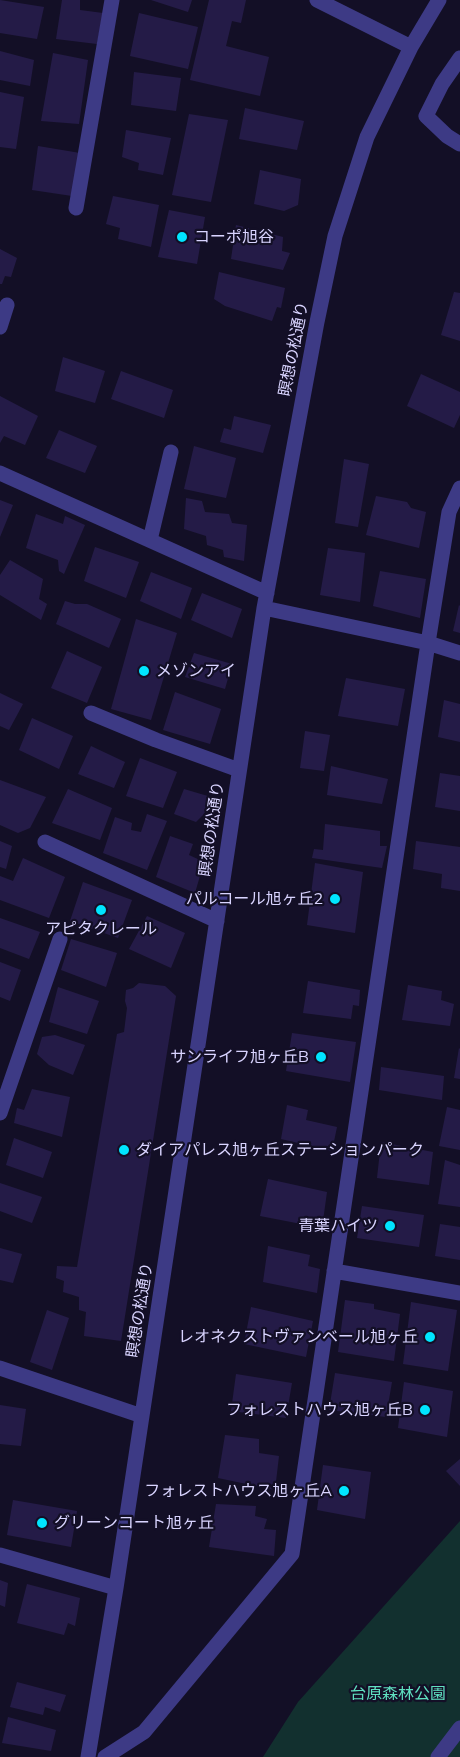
<!DOCTYPE html>
<meta charset="utf-8">
<style>
body{margin:0}
canvas{display:block;background:#130f26}
</style>
<canvas width="460" height="1757"></canvas>
<script>
const ctx = document.querySelector('canvas').getContext('2d');
ctx.lineJoin = 'round';
function paint(path, color) {
  ctx.fillStyle = color;
  ctx.fill(path, 'evenodd');
}
function shape(rows) {
  const path = new Path2D();
  for (const r of rows) {
    path.moveTo(r[0], r[1]);
    for (let i = 2; i < r.length; i += 2) path.lineTo(r[i], r[i + 1]);
  }
  return path;
}
function strokePath(path, color, width, dash) {
  ctx.strokeStyle = color;
  ctx.lineWidth = width;
  ctx.lineCap = dash ? 'butt' : 'round';
  ctx.setLineDash(dash || []);
  ctx.stroke(path);
}
function write(font, color, halo, rows, align = 'center') {
  ctx.font = font + ' Mulish,"Noto Sans JP",sans-serif';
  ctx.lineWidth = 4.5;
  ctx.setLineDash([]);
  ctx.textBaseline = 'middle';
  ctx.strokeStyle = halo;
  ctx.fillStyle = color;
  for (const [text, x, y, turn = 0] of rows) {
    ctx.save();
    ctx.translate(x, y);
    ctx.rotate((+turn || 0) * Math.PI / 180);
    ctx.textAlign = isNaN(turn) ? turn : align;
    if (halo) ctx.strokeText(text, 0, 0);
    ctx.fillText(text, 0, 0);
    ctx.restore();
  }
}
const green = shape([
 [460,1521,460,1757,263,1757,298,1702]
]);
const building = shape([
 [0,0,44,7,37,39,0,33],
 [62,0,80,0,80,10,103,13,97,44,56,39],
 [151,0,192,0,188,12],
 [209,0,246,0,241,23,232,21,226,46,269,57,260,96,190,80],
 [139,13,198,27,188,69,130,56],
 [0,51,34,60,30,86,0,80],
 [53,53,88,60,79,124,41,121],
 [134,72,181,78,176,111,131,105],
 [0,92,24,97,16,149,0,147],
 [245,108,304,121,297,150,239,139],
 [189,114,228,120,211,202,172,195],
 [126,130,171,138,163,175,138,170,139,163,122,157],
 [38,146,80,153,72,196,32,190],
 [260,170,301,179,298,205,284,211,254,204],
 [113,196,159,205,151,247,118,239,120,228,106,224],
 [169,210,205,217,197,264,158,257],
 [236,225,283,237,282,251,290,253,283,270,231,259],
 [0,249,17,258,11,277,5,276,2,284,0,284],
 [219,272,285,288,281,308,277,307,272,321,225,306,214,299],
 [454,292,460,293,460,341,441,335],
 [63,357,105,371,95,403,55,391],
 [121,371,173,390,164,418,111,399],
 [421,374,460,392,460,415,454,428,407,406],
 [0,396,38,416,25,445,4,436,0,443],
 [234,416,271,425,263,453,220,442,224,428,231,430],
 [59,430,97,446,85,473,46,458],
 [194,446,236,458,226,498,184,489],
 [344,459,369,464,358,527,335,523],
 [376,496,407,502,411,508,426,512,419,548,366,535],
 [186,498,202,501,205,512,229,514,232,523,247,525,244,561,224,557,223,550,207,545,206,536,184,529],
 [0,500,13,505,0,537],
 [36,514,63,524,65,516,85,525,64,574,59,571,58,560,26,548],
 [95,547,139,562,126,598,84,581],
 [328,548,365,553,360,602,320,595],
 [10,560,43,579,39,599,47,604,41,620,0,595,0,575],
 [380,571,426,579,420,618,373,606],
 [151,572,192,588,181,619,140,601],
 [202,593,242,609,232,638,191,620],
 [65,601,75,604,87,604,121,619,109,648,56,624],
 [459,605,460,606,460,633,453,631],
 [136,619,177,633,151,720,111,709],
 [67,651,102,667,87,703,51,688],
 [194,653,232,664,225,689,185,677],
 [346,678,405,689,398,726,338,716],
 [175,692,221,709,210,744,163,730],
 [0,693,23,704,9,730,0,726],
 [444,700,460,704,460,742,438,737],
 [32,718,73,736,59,769,19,750],
 [305,731,330,735,324,771,300,768],
 [91,746,125,762,114,788,78,774],
 [140,758,177,772,163,808,126,796],
 [331,766,388,779,382,804,327,795],
 [440,773,460,776,460,811,435,807],
 [0,780,46,797,30,828,18,833,0,825],
 [68,789,112,808,100,840,52,823],
 [184,789,211,797,204,814,196,822,174,814],
 [147,814,167,821,147,870,103,853,115,817,132,823,131,830,141,832],
 [325,824,380,831,380,846,387,846,382,868,312,858,314,849,323,850],
 [170,836,193,844,189,855,204,862,195,893,156,877],
 [0,841,12,846,6,869,0,867],
 [416,841,460,847,460,891,441,888,442,874,413,869],
 [23,858,65,877,49,918,0,900,0,876,13,881],
 [315,863,363,872,355,933,307,925],
 [83,882,132,900,118,938,70,921],
 [147,916,185,933,171,968,129,949],
 [0,918,40,932,29,959,0,948],
 [71,939,117,953,106,987,61,970],
 [0,962,21,970,10,1001,0,997],
 [308,981,360,990,359,1006,353,1005,351,1019,303,1013],
 [139,983,165,986,176,996,121,1341,84,1336,86,1312,79,1310,79,1297,63,1292,64,1281,56,1278,57,1266,77,1267,117,1034,124,1032,127,1008,125,1001,126,990,133,988],
 [408,985,442,991,441,1000,454,1004,450,1026,402,1020],
 [58,987,99,1001,87,1034,49,1022],
 [292,1033,356,1042,350,1082,286,1071],
 [55,1035,85,1045,73,1075,49,1065,37,1054,42,1037],
 [459,1048,460,1049,460,1079,454,1078],
 [381,1067,444,1076,442,1100,379,1090],
 [32,1089,70,1097,62,1137,14,1123,17,1108,24,1110],
 [287,1105,308,1110,306,1120,337,1127,332,1151,281,1139],
 [447,1107,460,1110,460,1150,439,1146],
 [14,1138,52,1152,43,1178,6,1165],
 [381,1142,433,1152,429,1185,377,1178],
 [445,1160,460,1165,460,1207,438,1204],
 [268,1179,327,1192,322,1228,260,1216],
 [0,1183,42,1197,32,1223,0,1211],
 [362,1206,424,1215,419,1247,357,1238],
 [440,1224,460,1227,460,1260,435,1256],
 [268,1246,310,1255,308,1266,320,1269,317,1293,263,1282],
 [0,1248,22,1254,13,1283,0,1280],
 [345,1300,374,1304,374,1309,400,1314,394,1361,338,1352],
 [411,1302,457,1310,448,1371,403,1364],
 [251,1307,313,1321,306,1357,244,1344],
 [47,1310,69,1318,52,1370,30,1362],
 [335,1373,392,1382,386,1417,329,1410],
 [236,1374,292,1383,286,1418,231,1411],
 [404,1382,453,1391,447,1437,398,1428],
 [0,1405,26,1409,21,1446,0,1444],
 [225,1435,259,1439,259,1453,279,1456,275,1490,218,1478],
 [460,1459,460,1486,446,1471],
 [323,1465,371,1472,365,1519,317,1510],
 [13,1500,77,1511,71,1547,7,1535],
 [216,1504,256,1506,255,1516,267,1519,264,1529,276,1530,274,1556,209,1547],
 [0,1580,8,1583,5,1607,0,1605],
 [27,1584,80,1598,75,1626,68,1623,64,1635,17,1623],
 [17,1682,66,1695,60,1712,45,1707,43,1715,10,1707],
 [8,1717,56,1730,51,1751,2,1743]
]);
const minor = shape([
 [317,0,411,47],
 [460,58,442,84,426,116,447,136,460,144],
 [76,208,112,0],
 [0,327,7,305],
 [0,473,267,593],
 [150,540,171,452],
 [264,608,428,643,460,653],
 [91,713,156,740,239,770],
 [45,842,217,921],
 [0,1113,60,939],
 [334,1271,460,1293],
 [0,1368,142,1416],
 [0,1555,116,1588],
 [88,1757,116,1588,264,608,317,322,335,236,367,137,411,47,439,0],
 [105,1757,144,1732,292,1554,428,643,449,512,460,488],
 [438,1757,460,1728]
]);
const markers = [
 [182,237,6,"#00e5ff"],
 [144,671,6,"#00e5ff"],
 [335,899,6,"#00e5ff"],
 [101,910,6,"#00e5ff"],
 [321,1057,6,"#00e5ff"],
 [124,1150,6,"#00e5ff"],
 [390,1226,6,"#00e5ff"],
 [430,1337,6,"#00e5ff"],
 [425,1410,6,"#00e5ff"],
 [344,1491,6,"#00e5ff"],
 [42,1523,6,"#00e5ff"]
];
const poiNames = [
 ["コーポ旭谷",194,237,"left"],
 ["メゾンアイ",156,671,"left"],
 ["パルコール旭ヶ丘2",323,899],
 ["アピタクレール",101,929,"center"],
 ["サンライフ旭ヶ丘B",309,1057],
 ["ダイアパレス旭ヶ丘ステーションパーク",136,1150,"left"],
 ["青葉ハイツ",378,1226],
 ["レオネクストヴァンベール旭ヶ丘",418,1337],
 ["フォレストハウス旭ヶ丘B",413,1410],
 ["フォレストハウス旭ヶ丘A",332,1491],
 ["グリーンコート旭ヶ丘",54,1523,"left"]
];
const streetNames = [
 ["瞑想の松通り",294,349,-79],
 ["瞑想の松通り",212,829,-82],
 ["瞑想の松通り",140,1310,-81]
];
const parkNames = [
 ["台原森林公園",398,1694]
];
paint(green, '#12302f');
paint(building, '#241b47');
strokePath(minor, '#3d3a85', 15);
for (const [x, y, r, color] of markers) {
  const dot = new Path2D();
  dot.arc(x, y, r, 0, 2 * Math.PI);
  ctx.fillStyle = color;
  ctx.fill(dot);
  strokePath(dot, '#130f26', 2);
}
write('16px', '#d9d4ff', '#130f26', poiNames, 'right');
write('16px', '#d9d4ff', '#130f26', streetNames);
write('16px', '#5fe0c0', '#130f26', parkNames);
</script>
